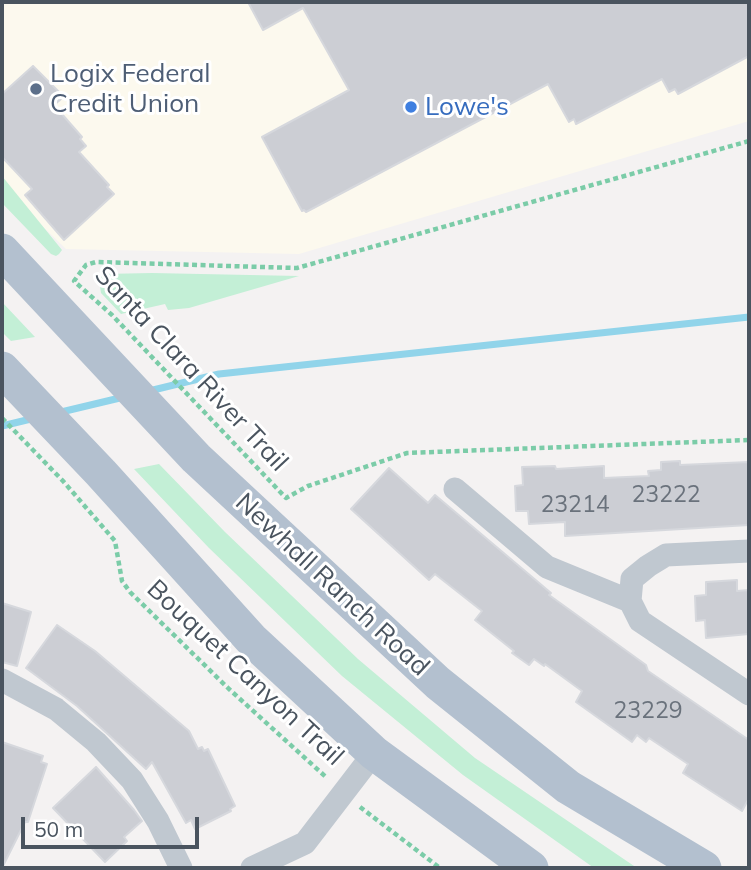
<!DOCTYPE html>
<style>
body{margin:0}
#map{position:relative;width:751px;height:870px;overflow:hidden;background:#f4f2f2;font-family:Mulish,sans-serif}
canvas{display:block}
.frame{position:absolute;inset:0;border:4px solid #4a545f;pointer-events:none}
.scale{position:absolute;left:21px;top:817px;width:178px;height:32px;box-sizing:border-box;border:4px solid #4a545f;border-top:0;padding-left:9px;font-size:21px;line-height:24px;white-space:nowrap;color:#4a545f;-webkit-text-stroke:5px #fff;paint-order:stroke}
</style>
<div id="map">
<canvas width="751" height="870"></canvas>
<div class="frame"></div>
<div class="scale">50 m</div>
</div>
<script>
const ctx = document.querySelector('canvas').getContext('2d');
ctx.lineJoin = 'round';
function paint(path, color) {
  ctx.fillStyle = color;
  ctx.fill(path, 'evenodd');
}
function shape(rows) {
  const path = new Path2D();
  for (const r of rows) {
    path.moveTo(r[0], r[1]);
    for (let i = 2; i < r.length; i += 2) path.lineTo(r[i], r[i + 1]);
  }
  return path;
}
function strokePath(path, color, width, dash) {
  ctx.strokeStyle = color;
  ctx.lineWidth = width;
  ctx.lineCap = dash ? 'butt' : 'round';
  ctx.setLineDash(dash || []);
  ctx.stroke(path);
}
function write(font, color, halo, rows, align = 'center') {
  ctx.font = font + ' Mulish,sans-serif';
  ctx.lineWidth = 6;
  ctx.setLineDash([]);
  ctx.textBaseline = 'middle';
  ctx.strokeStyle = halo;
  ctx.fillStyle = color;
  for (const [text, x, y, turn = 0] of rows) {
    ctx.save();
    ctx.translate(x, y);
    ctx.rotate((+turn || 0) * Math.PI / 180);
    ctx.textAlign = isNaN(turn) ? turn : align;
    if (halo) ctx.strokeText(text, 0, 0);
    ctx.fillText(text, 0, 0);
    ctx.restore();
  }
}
const commercial = shape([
 [2,2,749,2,749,121,299,254,66,249,2,187]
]);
const green = shape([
 [2,176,62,250,59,254,56,256,51,254,2,203],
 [103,274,152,273,299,276,189,308,168,310,165,304,121,314,101,293,99,280],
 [2,302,35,337,11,341,2,332],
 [159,464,225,532,358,659,475,758,637,868,594,868,463,775,342,676,209,548,134,469]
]);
const stream = shape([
 [149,391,219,374,749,317],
 [57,413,124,397],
 [2,426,35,418]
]);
const building = shape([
 [248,2,749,2,749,56,678,94,675,89,669,92,662,79,576,124,574,119,569,122,548,84,306,212,304,210,302,211,262,137,349,90,303,8,263,30,248,2],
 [33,66,61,94,58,96,61,99,54,105,82,137,80,139,86,146,79,152,109,185,107,187,114,194,64,240,25,195,32,189,2,157,2,94,33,66],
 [680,461,680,465,749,462,749,525,565,536,565,522,529,524,528,511,516,511,515,486,523,485,522,467,555,466,556,469,604,466,604,478,649,476,648,471,661,470,661,462,680,461],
 [389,468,428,503,435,495,551,593,549,595,646,665,648,671,749,740,749,798,742,811,683,773,688,764,649,738,646,742,637,735,632,742,576,702,582,691,545,664,544,666,534,659,529,665,512,653,514,651,475,620,482,611,435,574,429,580,351,509,389,468],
 [737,580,737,591,749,590,749,634,706,638,705,620,696,621,695,596,706,595,706,582,737,580],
 [2,603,31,612,17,666,2,662,2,603],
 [57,625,95,651,189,731,198,749,202,747,204,751,208,749,235,806,230,809,231,811,195,829,191,820,186,823,152,762,146,769,77,706,26,668,57,625],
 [2,742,43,756,41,762,47,764,28,822,25,822,2,868,2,742],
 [96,767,134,810,142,821,124,837,127,841,105,862,53,808,96,767]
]);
const path = shape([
 [749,141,297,268,96,262,86,265,74,281,112,315,286,498,308,486,407,453,749,440],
 [2,418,63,481,115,541,122,581,130,592,229,689,327,778],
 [360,807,440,868]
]);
const minor = shape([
 [455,489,547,567,630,601],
 [630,601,640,621,749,694],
 [630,601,632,579,648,566,666,555,749,551],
 [2,680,56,709,96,742,132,780,158,821,181,868],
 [252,868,305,843,374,753]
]);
const primary = shape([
 [2,251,196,458,438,683,568,787,704,868],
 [2,369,101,473,251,639,374,753,531,868]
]);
const markers = [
 [36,89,7,"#5c6f8a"],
 [411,107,7,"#3f7fe0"]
];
const numberNames = [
 ["23222",666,495],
 ["23214",575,505],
 ["23229",648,711]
];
const serviceNames = [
 ["Logix Federal",50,74],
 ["Credit Union",50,104]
];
const shopNames = [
 ["Lowe's",425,107]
];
const streetNames = [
 ["Santa Clara River Trail",191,369,47],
 ["Newhall Ranch Road",332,585,43],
 ["Bouquet Canyon Trail",245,673,43]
];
paint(commercial, '#fcf9ee');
paint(green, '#c3efd6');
strokePath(stream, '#91d4ea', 7);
paint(building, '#ccced4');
strokePath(building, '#d6d8dd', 2);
strokePath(path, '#7bcca8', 4.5, [5, 3.5]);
strokePath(minor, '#c0c8d0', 23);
strokePath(primary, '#b3c0cf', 35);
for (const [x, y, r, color] of markers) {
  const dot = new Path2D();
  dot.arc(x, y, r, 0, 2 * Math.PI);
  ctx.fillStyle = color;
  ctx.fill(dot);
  strokePath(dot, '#fff', 2.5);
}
write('23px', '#6a727c', null, numberNames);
write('26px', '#4e5e75', '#fff', serviceNames, 'left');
write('26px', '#366cbe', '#fff', shopNames, 'left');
write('26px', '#4a545f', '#fff', streetNames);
</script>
